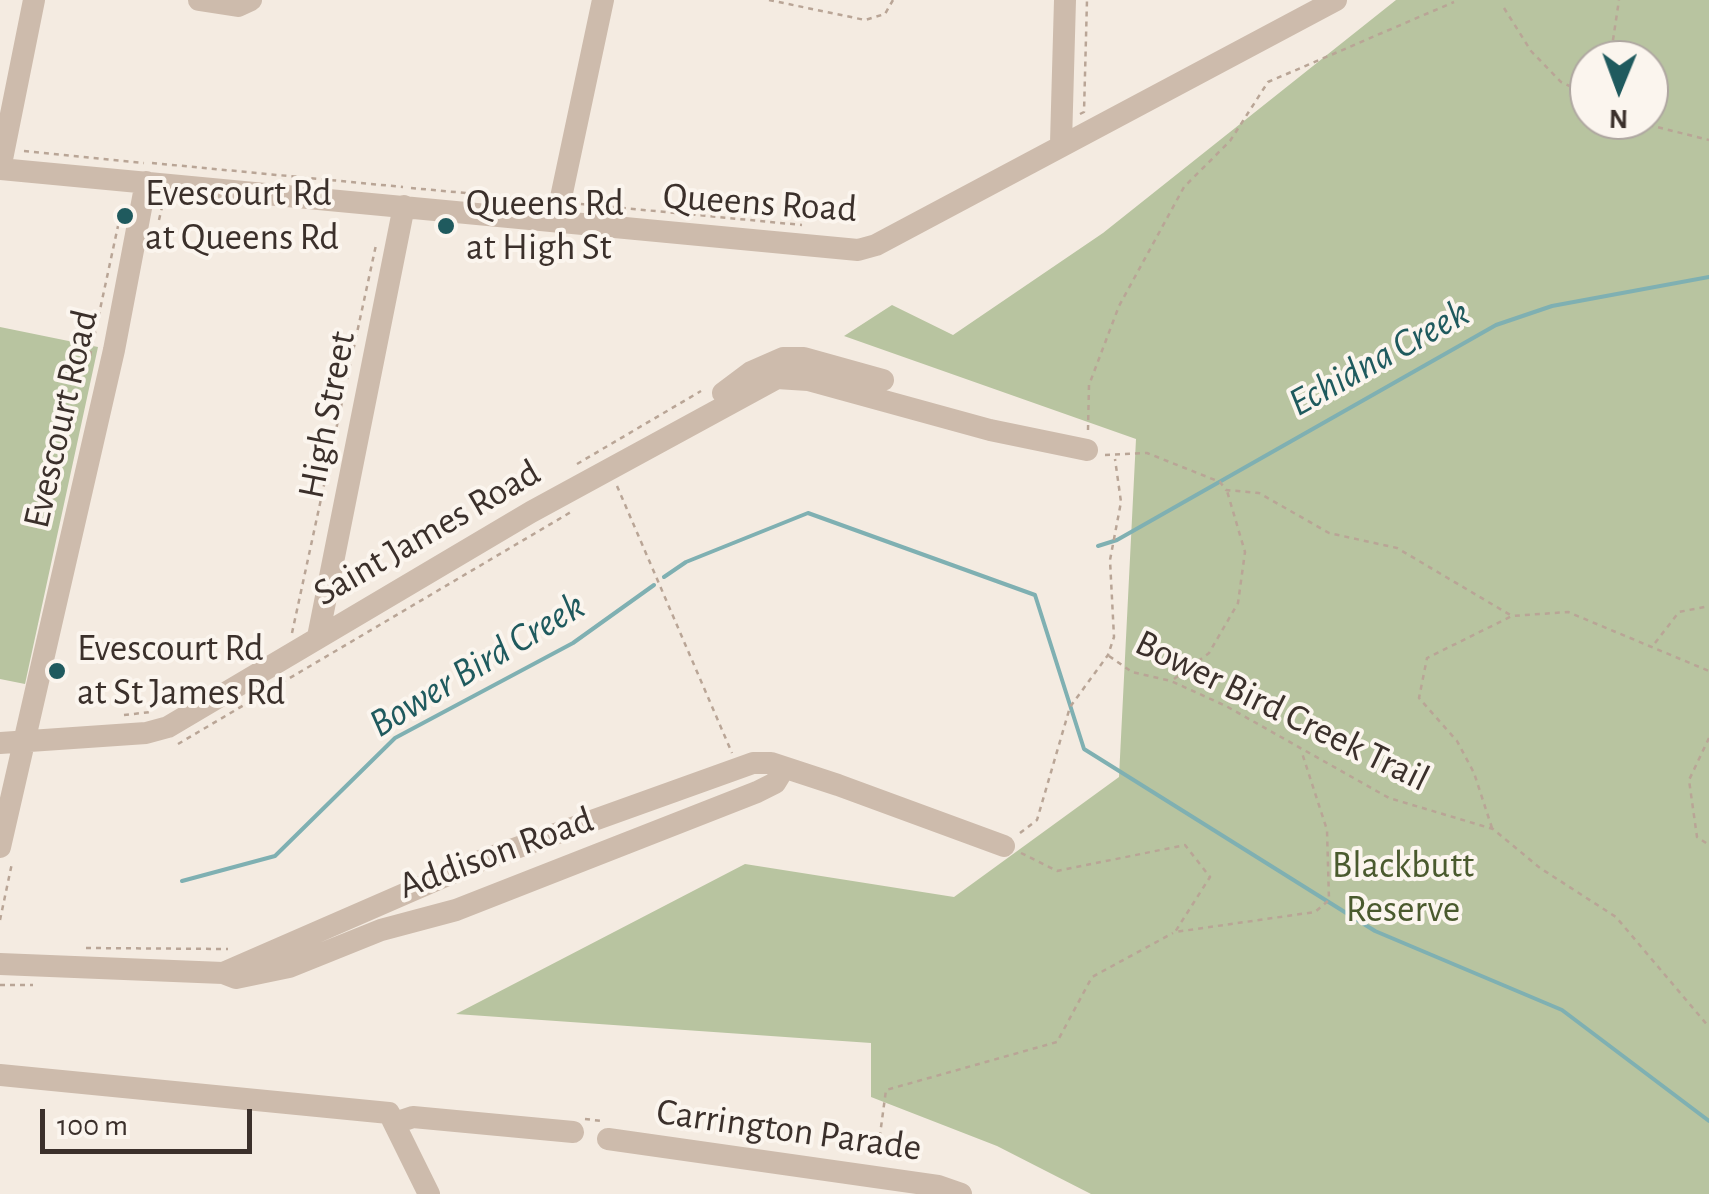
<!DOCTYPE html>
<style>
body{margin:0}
#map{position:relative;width:1709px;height:1194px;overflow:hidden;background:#f4ebe1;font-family:"Alegreya Sans",sans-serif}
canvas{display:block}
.north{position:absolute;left:1569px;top:40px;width:100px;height:100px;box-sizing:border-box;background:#fbf5ee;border:2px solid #aea6a0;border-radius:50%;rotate:181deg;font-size:28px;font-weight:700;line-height:40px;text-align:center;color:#3b302b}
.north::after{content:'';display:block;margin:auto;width:35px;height:45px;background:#1f5a5e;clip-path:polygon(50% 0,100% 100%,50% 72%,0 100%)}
.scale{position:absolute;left:40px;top:1109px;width:212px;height:45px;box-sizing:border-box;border:5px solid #3b302b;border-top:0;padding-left:12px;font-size:30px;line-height:35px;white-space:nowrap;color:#3b302b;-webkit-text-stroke:8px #fbf5ee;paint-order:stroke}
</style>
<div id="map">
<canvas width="1709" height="1194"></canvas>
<div class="north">N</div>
<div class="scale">100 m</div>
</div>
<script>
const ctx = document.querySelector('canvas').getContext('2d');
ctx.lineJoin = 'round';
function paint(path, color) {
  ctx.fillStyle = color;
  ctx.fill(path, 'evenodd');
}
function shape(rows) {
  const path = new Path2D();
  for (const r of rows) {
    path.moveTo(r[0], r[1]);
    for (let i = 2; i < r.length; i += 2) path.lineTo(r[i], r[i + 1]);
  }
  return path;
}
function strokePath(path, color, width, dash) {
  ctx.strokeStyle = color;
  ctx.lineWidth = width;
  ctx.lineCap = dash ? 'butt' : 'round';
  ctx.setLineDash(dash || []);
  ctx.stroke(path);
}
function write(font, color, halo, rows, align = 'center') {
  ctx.font = font + ' "Alegreya Sans",sans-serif';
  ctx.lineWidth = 8;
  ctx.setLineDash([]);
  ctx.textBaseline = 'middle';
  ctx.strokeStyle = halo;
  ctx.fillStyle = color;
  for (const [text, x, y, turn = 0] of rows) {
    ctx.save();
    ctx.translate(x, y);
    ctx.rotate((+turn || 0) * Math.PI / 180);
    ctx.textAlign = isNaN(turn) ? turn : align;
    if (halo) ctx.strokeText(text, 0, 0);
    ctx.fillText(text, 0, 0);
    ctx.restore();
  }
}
const green = shape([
 [1396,0,1709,0,1709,1194,1091,1194,997,1146,871,1097,871,1043,456,1014,745,864,954,897,1119,777,1136,439,844,336,892,305,953,335,1103,233],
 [1589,60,1649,60,1649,120,1589,120],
 [0,327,98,347,25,684,0,679]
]);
const stream = shape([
 [1098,546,1117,540,1496,325,1552,306,1709,277],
 [664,577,686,562,808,513,1035,595,1084,749,1375,931,1562,1010,1709,1121],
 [182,881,275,856,395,738,573,643,654,585]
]);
const path = shape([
 [769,0,865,20,885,14,893,0],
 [1504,8,1531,51,1561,82,1589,95],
 [1610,60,1619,0],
 [1080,114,1084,112,1087,0],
 [1629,120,1709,140],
 [24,151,144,163],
 [152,163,403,187],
 [411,188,542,200],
 [581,204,802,225],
 [159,220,163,203],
 [90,356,118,226],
 [1088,430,1089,385,1119,306,1184,187,1230,141,1268,82,1454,2],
 [1105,455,1147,453,1220,482,1226,490,1259,493,1329,533,1397,548,1512,616],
 [577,464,701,391],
 [617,486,732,753],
 [292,633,376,245],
 [1655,643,1679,612,1709,606],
 [1109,656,1132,672,1171,681,1226,706,1389,798,1493,829,1540,868,1616,917,1709,1027],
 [1174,679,1209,653,1238,603,1245,552,1227,491],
 [124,715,151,712],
 [1709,738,1689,780,1697,837,1709,845],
 [178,744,571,512],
 [1492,828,1474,773,1457,741,1419,698,1427,658,1512,616,1568,612,1709,671],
 [1020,833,1037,820,1070,707,1108,655,1114,637,1110,560,1121,502,1115,459],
 [1021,853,1057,871,1185,845,1210,877,1175,932,1315,912,1329,900,1327,830,1302,753],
 [0,920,12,863],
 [86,948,228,949],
 [0,985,33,985],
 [585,1119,602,1121],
 [877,1157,886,1090,1057,1042,1092,977,1173,933]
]);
const minor = shape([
 [199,0,238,6,251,0],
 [1061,143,1065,0],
 [0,169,858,250,876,245,1336,0],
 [0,169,34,0],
 [556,221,603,0],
 [723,393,751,372,783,358,804,358,883,380],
 [318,637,404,206],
 [0,743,146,733,168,727,531,512,777,378,808,380,990,430,1087,450],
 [0,847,114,350,146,182],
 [0,964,223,973,236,978,289,967,381,930,456,910,757,792,775,783,783,770],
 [223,973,480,861,753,763,771,763,838,785,1004,846],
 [0,1075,389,1113,429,1194],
 [395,1123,413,1117,573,1132],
 [608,1139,938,1186,961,1194]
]);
const markers = [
 [125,216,10,"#1f5a5e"],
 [446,226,10,"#1f5a5e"],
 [57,671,10,"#1f5a5e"]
];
const poiNames = [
 ["Evescourt Rd",145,194],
 ["at Queens Rd",145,238],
 ["Queens Rd",466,204],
 ["at High St",466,248],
 ["Evescourt Rd",77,649],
 ["at St James Rd",77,693]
];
const streetNames = [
 ["Queens Road",760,203,4],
 ["High Street",327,415,-79],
 ["Evescourt Road",61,419,-77],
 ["Saint James Road",427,533,-30],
 ["Bower Bird Creek Trail",1282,711,26],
 ["Addison Road",496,853,-20],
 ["Carrington Parade",789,1130,8]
];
const parkNames = [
 ["Blackbutt",1403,866],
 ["Reserve",1403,910]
];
const waterNames = [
 ["Echidna Creek",1379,358,-29],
 ["Bower Bird Creek",477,665,-31]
];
paint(green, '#b8c4a0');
strokePath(stream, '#7fb0b2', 4);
strokePath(path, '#b9a596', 2.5, [5, 5]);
strokePath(minor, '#cdbbac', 22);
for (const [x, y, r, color] of markers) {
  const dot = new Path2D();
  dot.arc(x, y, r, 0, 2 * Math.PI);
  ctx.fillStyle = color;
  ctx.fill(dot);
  strokePath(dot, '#fbf5ee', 4);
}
write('38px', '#3b302b', '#fbf5ee', poiNames, 'left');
write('38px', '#3b302b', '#fbf5ee', streetNames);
write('38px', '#4a5a2e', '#fbf5ee', parkNames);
write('italic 40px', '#1f5a5e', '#fbf5ee', waterNames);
</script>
